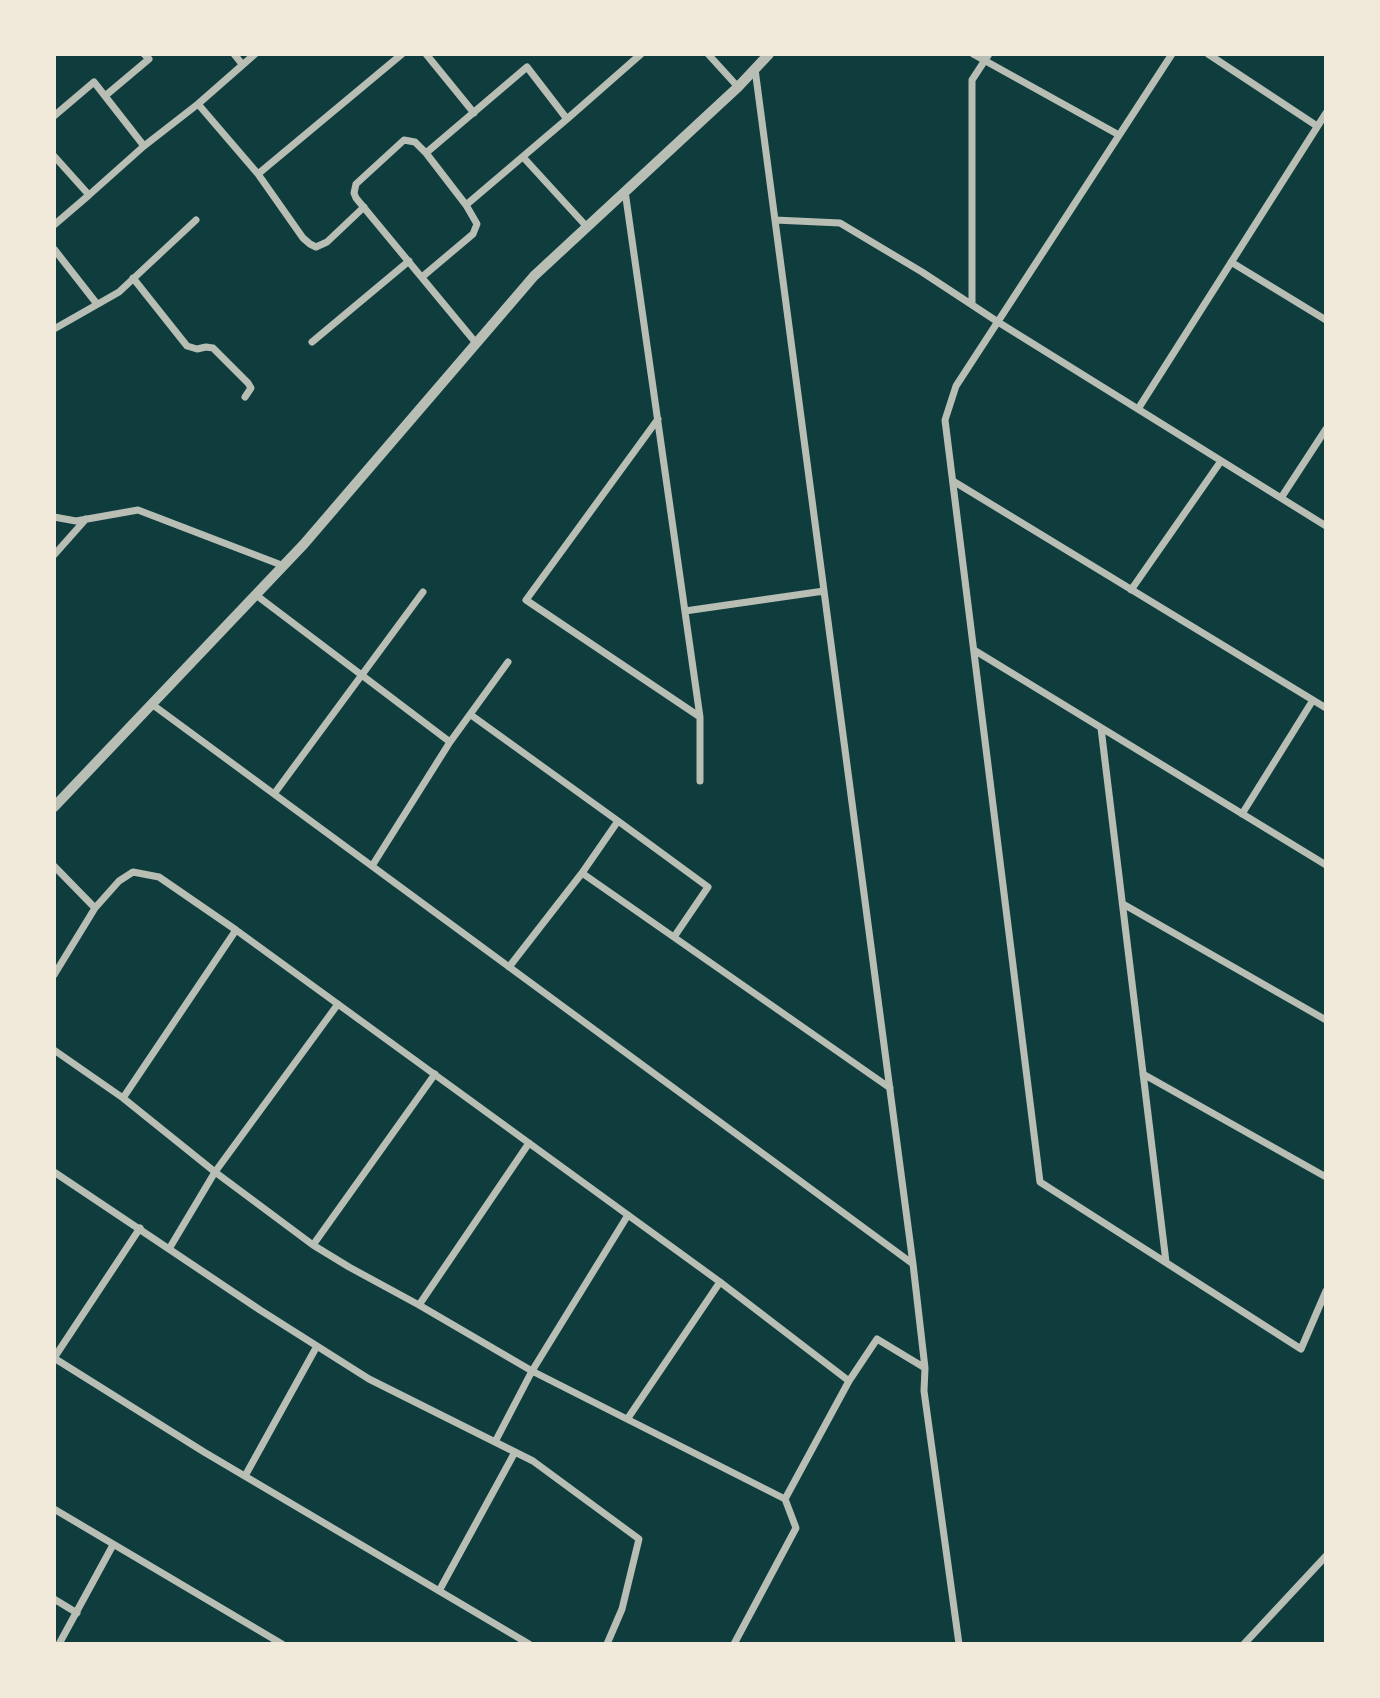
<!DOCTYPE html>
<style>
body{margin:0}
#map{position:relative;width:1380px;height:1698px;overflow:hidden;background:#0f3d3e;font-family:"Fira Sans Condensed",sans-serif}
canvas{display:block}
.frame{position:absolute;inset:0;border:56px solid #f1e9da;pointer-events:none}
</style>
<div id="map">
<canvas width="1380" height="1698"></canvas>
<div class="frame"></div>
</div>
<script>
const ctx = document.querySelector('canvas').getContext('2d');
ctx.lineJoin = 'round';
function shape(rows) {
  const path = new Path2D();
  for (const r of rows) {
    path.moveTo(r[0], r[1]);
    for (let i = 2; i < r.length; i += 2) path.lineTo(r[i], r[i + 1]);
  }
  return path;
}
function strokePath(path, color, width, dash) {
  ctx.strokeStyle = color;
  ctx.lineWidth = width;
  ctx.lineCap = dash ? 'butt' : 'round';
  ctx.setLineDash(dash || []);
  ctx.stroke(path);
}
const minor = shape([
 [234,54,242,64],
 [426,54,474,113],
 [708,54,738,87],
 [973,54,1119,135],
 [1172,54,956,386,945,420,1040,1182,1301,1349,1326,1291],
 [1208,54,1317,126],
 [755,69,913,1264],
 [105,96,149,59,144,54],
 [198,104,255,54],
 [54,116,94,82,144,146,89,195,54,156],
 [144,146,198,104,258,174,303,238,310,244,316,247,327,242,364,207],
 [426,153,527,67,567,119,641,54],
 [523,157,587,227],
 [258,174,402,54],
 [625,191,700,717,526,600,658,419],
 [466,205,567,119],
 [775,220,840,223,922,272,998,322,1326,526],
 [54,225,89,195],
 [54,249,97,304],
 [1231,262,1326,320],
 [422,277,473,234,477,224,466,205,426,153,415,142,404,140,356,184,354,193,356,198,476,343],
 [133,278,187,346,197,349,206,347,213,348,248,383,251,388,245,397],
 [972,304,972,80,989,54],
 [54,329,119,292,196,220],
 [312,342,409,261],
 [1138,409,1326,113],
 [953,481,1326,708],
 [1281,498,1326,429],
 [54,517,76,521,138,510,284,566],
 [54,555,86,519],
 [1131,590,1221,461],
 [256,595,450,742,508,662],
 [685,611,824,591],
 [974,650,1326,865],
 [471,715,618,821,582,873,509,967],
 [700,717,700,781],
 [1101,728,1166,1262],
 [274,794,423,592],
 [1242,814,1313,700],
 [618,821,708,887,674,937],
 [54,866,95,908,119,881,133,872,159,877,236,930,720,1282,849,1381],
 [372,866,450,742],
 [582,873,890,1088],
 [1123,904,1326,1020],
 [54,975,95,908],
 [54,1050,123,1098,215,1172,313,1245,349,1267,419,1305,532,1371,785,1499,849,1381,877,1339,925,1368,913,1264,153,705],
 [1143,1074,1326,1177],
 [123,1098,236,930],
 [54,1172,260,1310,369,1379,533,1461,639,1539,622,1609,607,1644],
 [313,1245,435,1074],
 [169,1249,215,1172,338,1004],
 [419,1305,529,1143],
 [54,1358,204,1452,529,1644],
 [54,1358,140,1228],
 [925,1368,924,1391,959,1644],
 [628,1418,720,1282],
 [495,1442,532,1371,628,1215],
 [245,1476,317,1346],
 [54,1509,282,1644],
 [439,1591,515,1452],
 [54,1599,77,1613],
 [59,1644,113,1545],
 [734,1644,796,1528,785,1499],
 [1244,1644,1326,1556]
]);
const tertiary = shape([
 [54,807,304,544,534,276,738,87,769,54]
]);
strokePath(minor, '#b8beb3', 7);
strokePath(tertiary, '#b8beb3', 10);
</script>
